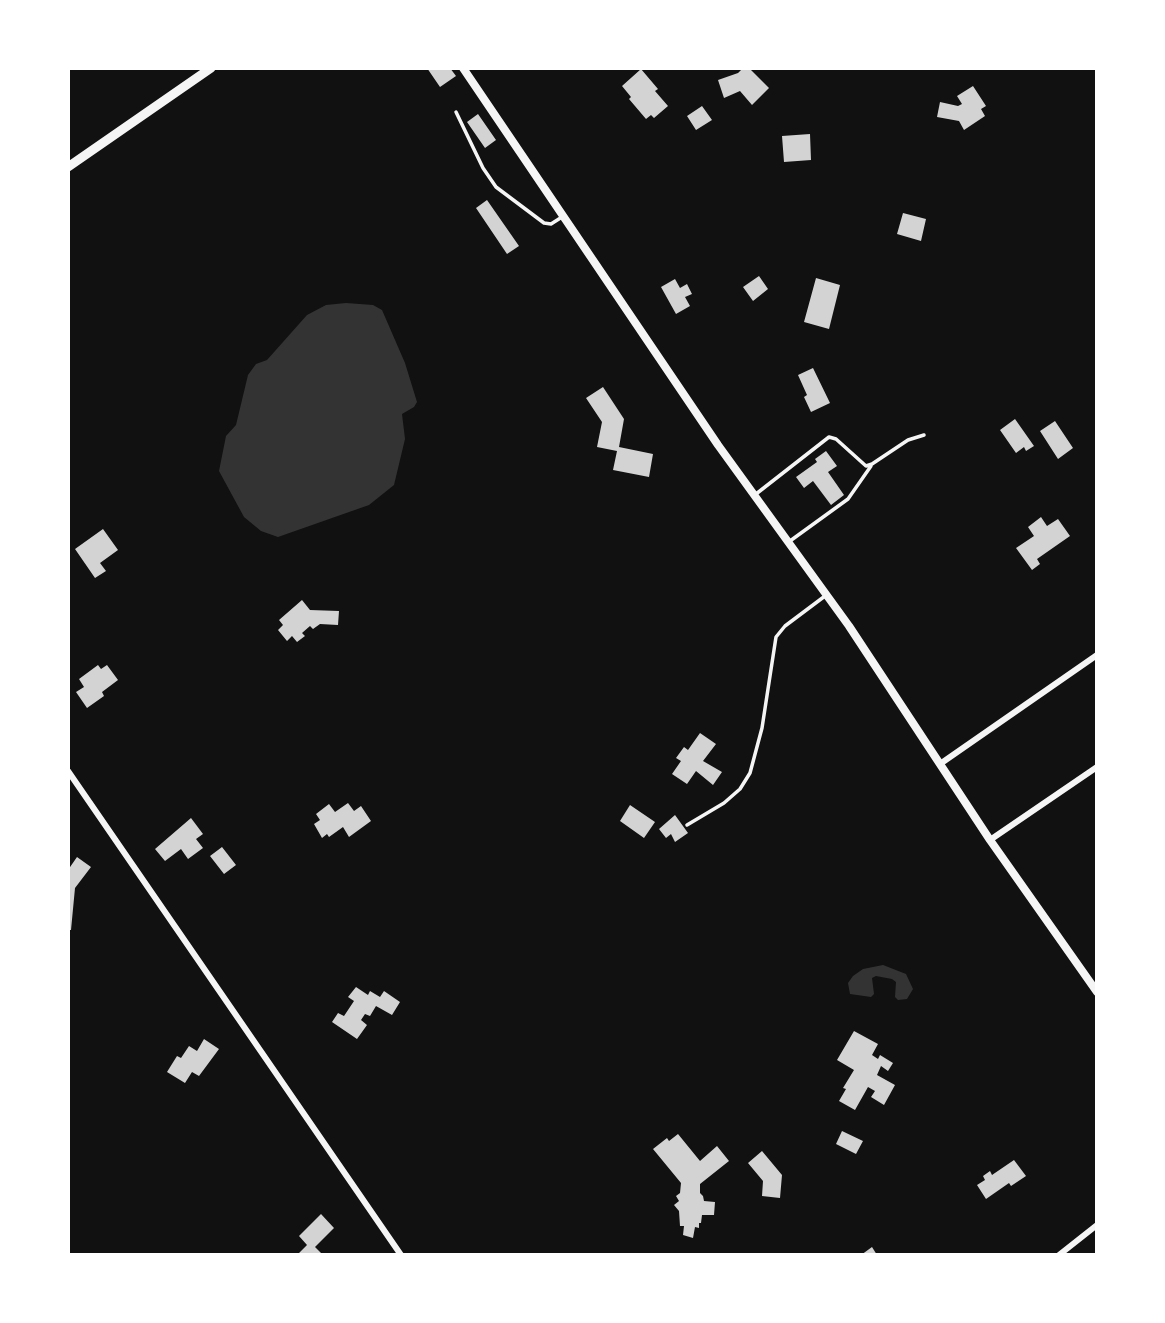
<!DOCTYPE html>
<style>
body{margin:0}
#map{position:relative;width:1165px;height:1323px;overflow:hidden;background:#111;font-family:Raleway,sans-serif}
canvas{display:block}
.frame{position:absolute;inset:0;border:70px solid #fff;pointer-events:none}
</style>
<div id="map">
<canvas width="1165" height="1323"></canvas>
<div class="frame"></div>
</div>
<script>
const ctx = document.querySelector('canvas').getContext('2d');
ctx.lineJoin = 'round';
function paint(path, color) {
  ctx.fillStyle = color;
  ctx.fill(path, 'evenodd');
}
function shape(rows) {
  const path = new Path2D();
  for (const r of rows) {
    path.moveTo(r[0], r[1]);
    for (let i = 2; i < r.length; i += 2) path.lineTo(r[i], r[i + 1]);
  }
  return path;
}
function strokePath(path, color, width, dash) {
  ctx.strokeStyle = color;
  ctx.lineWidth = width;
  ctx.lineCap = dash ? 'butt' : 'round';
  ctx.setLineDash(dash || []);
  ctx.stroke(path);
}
const water = shape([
 [346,303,373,305,382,310,405,363,417,402,414,407,402,414,405,439,394,485,369,505,278,537,261,531,244,517,219,471,226,436,236,425,248,375,256,364,267,360,307,315,326,305],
 [883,965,906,974,913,989,907,999,898,1000,895,997,896,982,892,979,876,976,872,978,874,994,871,997,850,994,848,983,853,976,863,969]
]);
const building = shape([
 [427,68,450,68,456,76,440,87],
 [743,68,749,68,769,88,752,105,740,91,724,98,718,80,738,73],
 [641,69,658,89,655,91,668,106,654,118,651,115,646,119,629,99,631,97,622,86],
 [973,86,986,106,981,109,985,116,964,130,959,121,937,117,940,102,958,106,962,104,957,96],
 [702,106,712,120,696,130,687,116],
 [478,114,496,140,485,148,467,122],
 [810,134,811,160,784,162,782,136],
 [487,200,519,246,507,254,476,208],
 [903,213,926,219,921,241,897,234],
 [759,276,768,289,753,301,743,287],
 [816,278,840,285,829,329,804,322],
 [675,279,680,288,687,284,692,294,685,297,690,306,676,314,661,287],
 [813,368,830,403,811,412,804,397,807,395,798,375],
 [603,387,624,419,619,447,653,454,649,477,613,470,617,451,597,447,602,422,586,398],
 [1015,419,1034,446,1026,451,1024,447,1016,453,1000,430],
 [1055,421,1073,448,1058,459,1040,431],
 [826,451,837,466,828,472,844,495,831,505,813,481,804,488,796,477,817,462,815,459],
 [1041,517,1047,526,1058,519,1070,536,1037,559,1040,564,1032,570,1016,548,1034,536,1028,527],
 [103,529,118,550,100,563,106,571,95,578,75,549],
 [302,600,310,610,339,611,338,625,320,624,313,629,310,626,302,633,305,636,297,642,292,636,287,641,278,630,283,625,279,620],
 [98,665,101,669,107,665,118,680,102,692,104,696,87,708,76,692,84,687,79,679],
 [700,733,716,744,703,761,722,772,713,785,696,771,687,784,672,774,681,761,676,758,684,747,688,750],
 [348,803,354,811,361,806,371,821,349,837,343,827,329,837,327,834,322,838,314,824,320,820,316,814,329,804,335,812],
 [630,805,655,822,644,838,620,821],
 [675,815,688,833,675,842,671,834,666,838,659,829],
 [191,818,203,834,196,839,203,848,188,859,181,849,165,861,155,849],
 [222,847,236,865,224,874,210,856],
 [77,857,91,867,75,888,71,930,68,930,68,870],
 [356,987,368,995,370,991,380,997,384,991,400,1002,392,1015,376,1006,370,1016,365,1014,361,1020,367,1025,357,1039,332,1022,338,1013,344,1016,354,1001,348,997],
 [854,1031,878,1044,872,1055,878,1059,880,1055,893,1063,888,1071,881,1066,877,1075,895,1085,884,1105,871,1097,875,1091,868,1087,855,1110,839,1101,846,1089,843,1088,854,1070,837,1060],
 [204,1039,219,1049,199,1076,192,1072,185,1083,167,1072,177,1056,181,1058,189,1046,197,1051],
 [842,1131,863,1141,856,1154,836,1144],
 [678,1134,700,1161,717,1146,729,1161,700,1184,700,1193,703,1196,704,1201,715,1202,714,1215,702,1215,701,1223,699,1223,699,1228,695,1227,693,1238,683,1235,684,1226,680,1226,679,1211,674,1205,679,1201,676,1196,680,1193,681,1183,653,1149,667,1138,669,1141],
 [762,1151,782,1175,780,1198,762,1196,763,1181,748,1163],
 [1014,1160,1026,1176,1011,1186,1009,1183,986,1199,977,1185,985,1180,983,1176,990,1171,992,1175],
 [321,1214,334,1228,315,1247,323,1255,297,1255,307,1245,299,1236],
 [872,1247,877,1255,861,1255]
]);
const service = shape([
 [456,112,483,168,496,187,544,223,551,224,562,217],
 [756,494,829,437,836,439,866,466,872,464,908,440,924,435],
 [790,541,848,499,871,466],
 [687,825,724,803,740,789,750,773,762,728,776,637,785,626,825,596]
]);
const minor = shape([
 [940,764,1097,655],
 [68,771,401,1255],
 [990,840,1097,767],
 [1059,1255,1097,1225]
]);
const tertiary = shape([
 [463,68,718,445,849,626,990,840,1097,992]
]);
const secondary = shape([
 [68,167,211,68]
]);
paint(water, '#333');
paint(building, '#d3d3d3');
strokePath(service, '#f5f5f5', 3.5);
strokePath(minor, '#f5f5f5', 6);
strokePath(tertiary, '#f5f5f5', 8);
strokePath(secondary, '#f5f5f5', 9);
</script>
